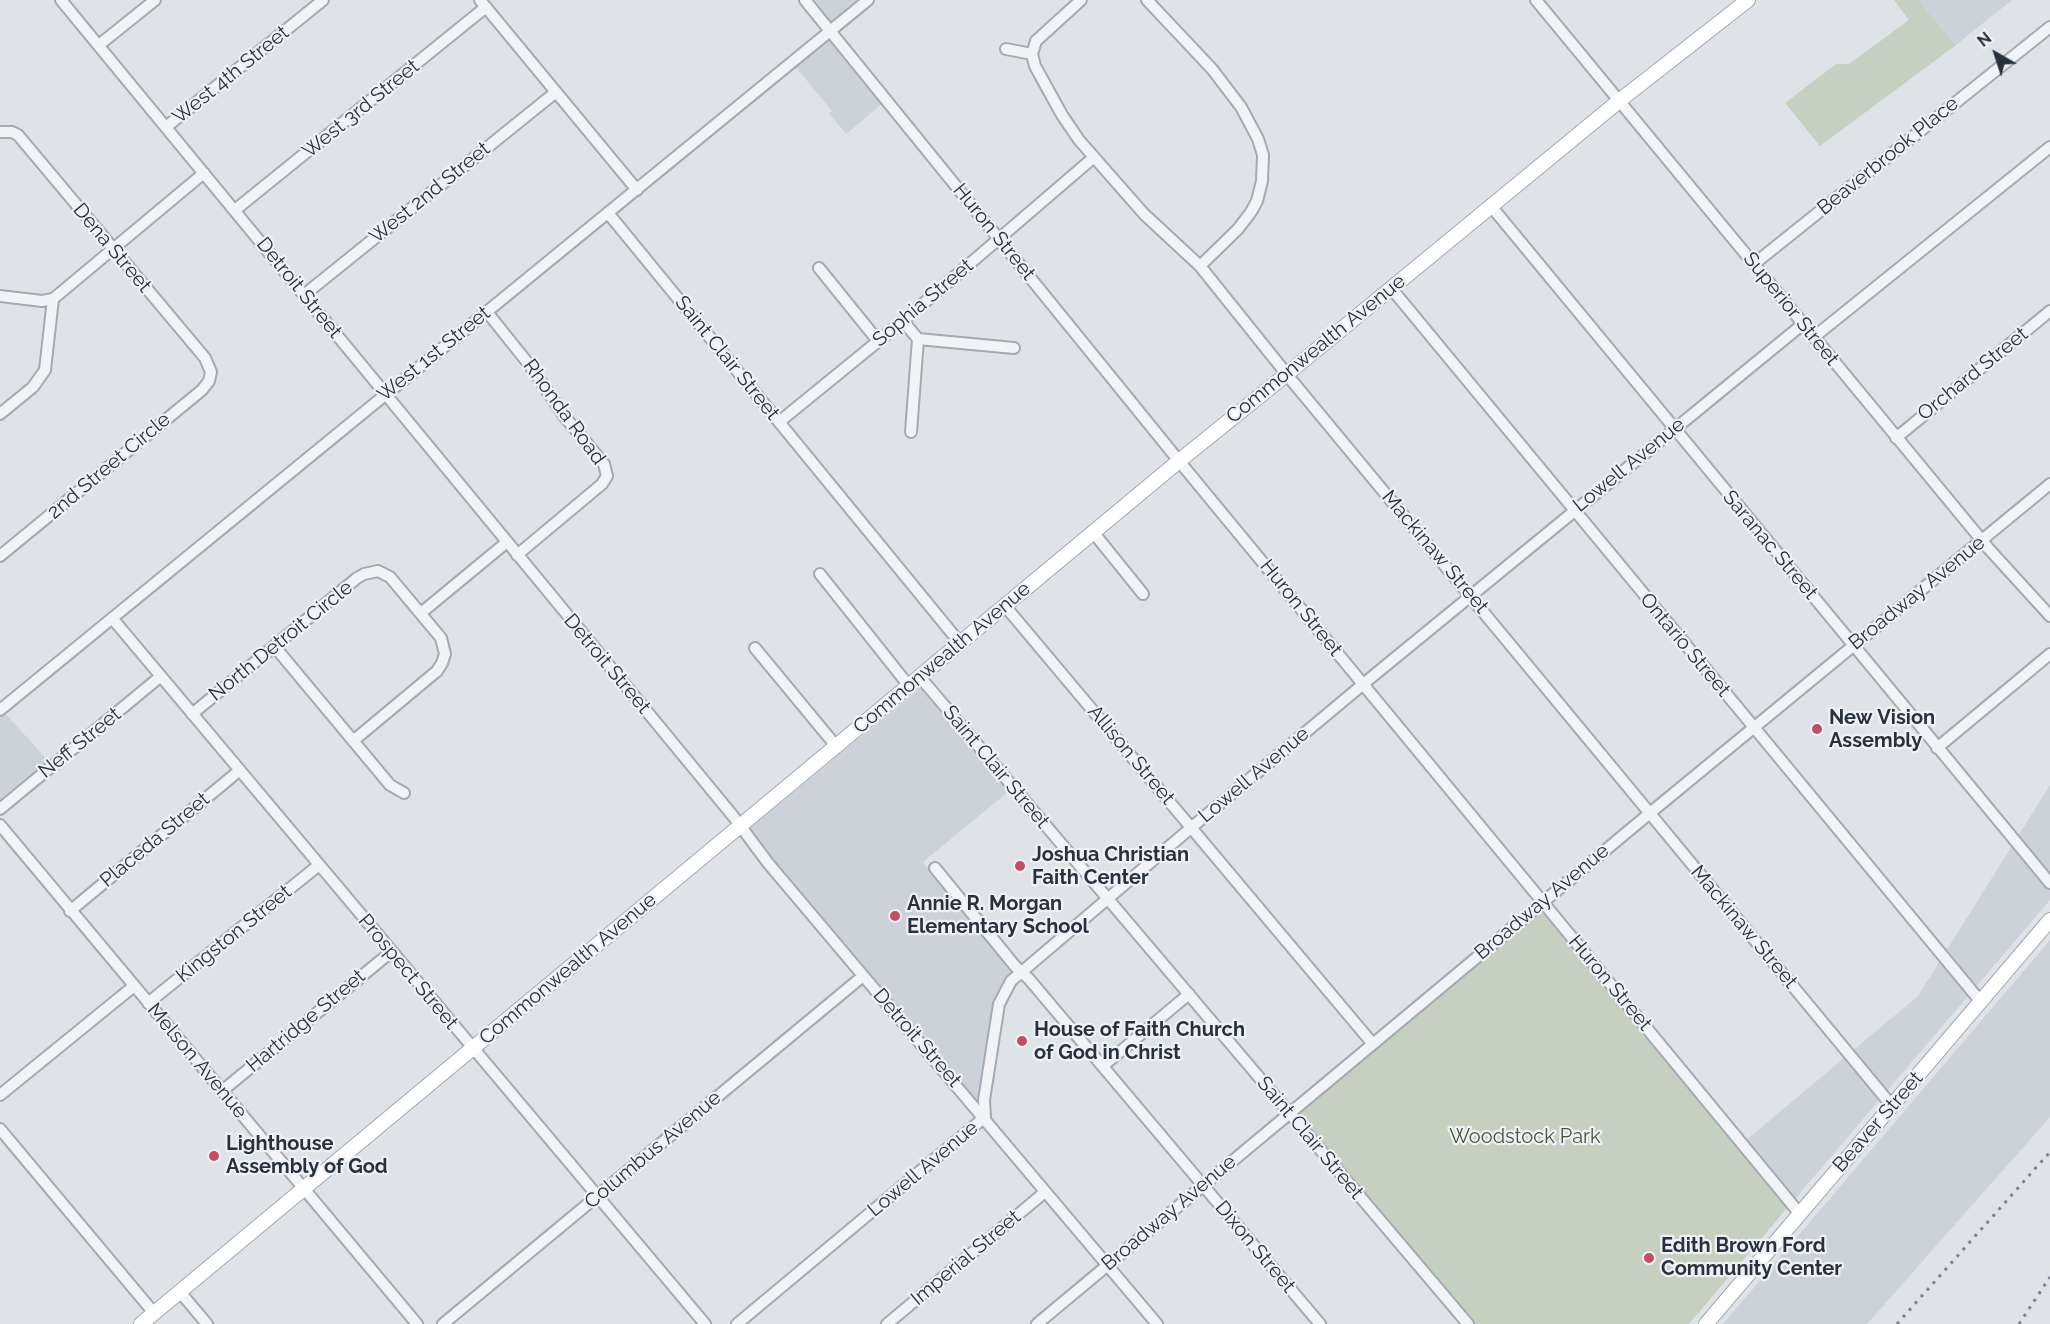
<!DOCTYPE html>
<style>
body{margin:0}
#map{position:relative;width:2050px;height:1324px;overflow:hidden;background:#dfe3e7;font-family:Raleway,sans-serif}
canvas{display:block}
.north{position:absolute;left:1966px;top:24px;width:60px;height:60px;-webkit-text-stroke:4px #eef1f5;paint-order:stroke;rotate:321deg;font-size:16px;font-weight:700;line-height:24px;text-align:center;color:#29313d}
.north::after{content:'';display:block;margin:auto;width:21px;height:27px;background:#29313d;clip-path:polygon(50% 0,100% 100%,50% 72%,0 100%)}
</style>
<div id="map">
<canvas width="2050" height="1324"></canvas>
<div class="north">N</div>
</div>
<script>
const ctx = document.querySelector('canvas').getContext('2d');
ctx.lineJoin = 'round';
function paint(path, color) {
  ctx.fillStyle = color;
  ctx.fill(path, 'evenodd');
}
function shape(rows) {
  const path = new Path2D();
  for (const r of rows) {
    path.moveTo(r[0], r[1]);
    for (let i = 2; i < r.length; i += 2) path.lineTo(r[i], r[i + 1]);
  }
  return path;
}
function strokePath(path, color, width, dash) {
  ctx.strokeStyle = color;
  ctx.lineWidth = width;
  ctx.lineCap = dash ? 'butt' : 'round';
  ctx.setLineDash(dash || []);
  ctx.stroke(path);
}
function write(font, color, halo, rows, align = 'center') {
  ctx.font = font + ' Raleway,sans-serif';
  ctx.lineWidth = 4.5;
  ctx.setLineDash([]);
  ctx.textBaseline = 'middle';
  ctx.strokeStyle = halo;
  ctx.fillStyle = color;
  for (const [text, x, y, turn = 0] of rows) {
    ctx.save();
    ctx.translate(x, y);
    ctx.rotate((+turn || 0) * Math.PI / 180);
    ctx.textAlign = isNaN(turn) ? turn : align;
    if (halo) ctx.strokeText(text, 0, 0);
    ctx.fillText(text, 0, 0);
    ctx.restore();
  }
}
const built = shape([
 [810,0,860,0,830,24],
 [1918,0,2012,0,1956,45],
 [829,39,883,103,846,134,829,113,832,111,795,66],
 [920,688,1008,792,923,862,1017,971,1002,984,997,996,980,1105,748,830],
 [4,712,50,763,0,803,0,715],
 [2050,785,2050,900,1788,1207,1739,1146,1918,996],
 [2050,940,2050,1117,1867,1324,1723,1324]
]);
const green = shape([
 [1894,0,1918,0,1956,45,1820,146,1785,103,1836,64,1849,64,1909,20],
 [1542,908,1788,1207,1689,1324,1474,1324,1297,1113]
]);
const minor = shape([
 [61,0,733,816,768,863,1157,1324],
 [480,0,637,190],
 [805,0,1179,461,1800,1214],
 [1081,0,1036,41,1032,54,1035,66,1062,115,1079,140,1144,214,1200,266,1293,382,1892,1106],
 [1147,0,1212,69,1241,107,1258,139,1263,155,1262,181,1257,201,1251,212,1238,229,1200,266],
 [1536,0,1989,549,2050,616],
 [99,45,155,0],
 [1006,49,1032,54],
 [166,127,323,0],
 [0,132,12,132,18,135,205,358,211,372,209,381,202,390,0,556],
 [1491,206,2050,883],
 [235,210,486,7],
 [608,213,960,643],
 [1754,264,2050,27],
 [819,268,878,341],
 [1391,288,1981,1002],
 [304,295,556,92],
 [0,296,42,301,53,299,204,173],
 [487,312,531,367,565,417,604,464,607,476,602,484,517,555],
 [903,321,918,339,911,432],
 [1814,337,2050,147],
 [918,339,1014,348],
 [0,414,33,387,45,370,53,299],
 [779,422,903,321,1093,158],
 [1896,438,2050,311],
 [1093,532,1143,594],
 [820,574,909,686],
 [1005,606,1372,1043],
 [421,613,507,542],
 [112,618,705,1324],
 [275,647,390,785,404,793],
 [755,648,836,746],
 [920,677,1468,1324],
 [0,710,868,0],
 [192,714,357,578,364,574,378,571,390,577,441,638,445,654,442,663,437,671,353,741],
 [1937,748,2050,654],
 [0,809,161,676],
 [0,825,417,1324],
 [935,868,1015,966,1029,979,1320,1324],
 [70,911,240,770],
 [148,1003,319,865],
 [1103,1066,1189,994],
 [222,1091,391,952],
 [0,1095,134,986],
 [0,1129,154,1313],
 [180,1292,207,1324],
 [443,1324,863,976],
 [737,1324,985,1117,984,1100,999,1004,1011,981,1192,827,1373,676,1803,324],
 [887,1324,1045,1192],
 [1037,1324,1650,813,2050,484]
]);
const major = shape([
 [141,1324,1179,461,1287,374,1619,101,1748,0],
 [1706,1324,2050,920]
]);
const rail = shape([
 [1897,1324,2050,1152],
 [2019,1324,2050,1277]
]);
const markers = [
 [1817,729,6,"#c34d65"],
 [1020,866,6,"#c34d65"],
 [895,916,6,"#c34d65"],
 [1022,1041,6,"#c34d65"],
 [214,1156,6,"#c34d65"],
 [1649,1258,6,"#c34d65"]
];
const streetNames = [
 ["West 4th Street",231,75,-39],
 ["West 3rd Street",361,109,-39],
 ["Beaverbrook Place",1888,156,-39],
 ["West 2nd Street",430,193,-39],
 ["Huron Street",994,232,51],
 ["Dena Street",112,248,50],
 ["Detroit Street",299,288,51],
 ["Sophia Street",923,303,-40],
 ["Superior Street",1791,309,51],
 ["Commonwealth Avenue",1316,349,-39],
 ["West 1st Street",434,354,-39],
 ["Saint Clair Street",727,358,51],
 ["Orchard Street",1973,374,-39],
 ["Rhonda Road",564,412,54],
 ["Lowell Avenue",1629,465,-39],
 ["2nd Street Circle",109,466,-40],
 ["Saranac Street",1770,545,50],
 ["Mackinaw Street",1435,552,50],
 ["Broadway Avenue",1917,593,-39],
 ["Huron Street",1301,608,51],
 ["North Detroit Circle",281,641,-39],
 ["Ontario Street",1685,645,50],
 ["Commonwealth Avenue",942,658,-40],
 ["Detroit Street",607,664,50],
 ["Neff Street",80,743,-39],
 ["Allison Street",1131,755,50],
 ["Saint Clair Street",996,767,50],
 ["Lowell Avenue",1254,775,-40],
 ["Placeda Street",155,840,-40],
 ["Broadway Avenue",1542,902,-40],
 ["Mackinaw Street",1744,927,50],
 ["Kingston Street",234,934,-39],
 ["Commonwealth Avenue",568,969,-40],
 ["Prospect Street",408,972,50],
 ["Huron Street",1610,983,50],
 ["Hartridge Street",306,1021,-40],
 ["Detroit Street",917,1038,49],
 ["Melson Avenue",197,1061,50],
 ["Beaver Street",1878,1122,-49],
 ["Saint Clair Street",1310,1138,50],
 ["Columbus Avenue",653,1150,-40],
 ["Lowell Avenue",923,1169,-40],
 ["Broadway Avenue",1169,1213,-40],
 ["Dixon Street",1255,1247,50],
 ["Imperial Street",966,1258,-40]
];
const poiNames = [
 ["New Vision",1829,718],
 ["Assembly",1829,741],
 ["Joshua Christian",1032,855],
 ["Faith Center",1032,878],
 ["Annie R. Morgan",907,904],
 ["Elementary School",907,927],
 ["House of Faith Church",1034,1030],
 ["of God in Christ",1034,1053],
 ["Lighthouse",226,1144],
 ["Assembly of God",226,1167],
 ["Edith Brown Ford",1661,1246],
 ["Community Center",1661,1269]
];
const parkNames = [
 ["Woodstock Park",1525,1137]
];
paint(built, '#cdd2d9');
paint(green, '#c6d0c1');
strokePath(minor, '#a5aab1', 14);
strokePath(major, '#9fa8b2', 16);
strokePath(minor, '#f1f3f6', 10);
strokePath(major, '#fff', 14);
strokePath(rail, '#7a838f', 3, [3, 6]);
for (const [x, y, r, color] of markers) {
  const dot = new Path2D();
  dot.arc(x, y, r, 0, 2 * Math.PI);
  ctx.fillStyle = color;
  ctx.fill(dot);
  strokePath(dot, '#eef1f5', 2);
}
write('20px', '#29313d', '#eef1f5', streetNames);
write('bold 20px', '#29313d', '#eef1f5', poiNames, 'left');
write('20px', '#3f5837', '#eef1f5', parkNames);
</script>
